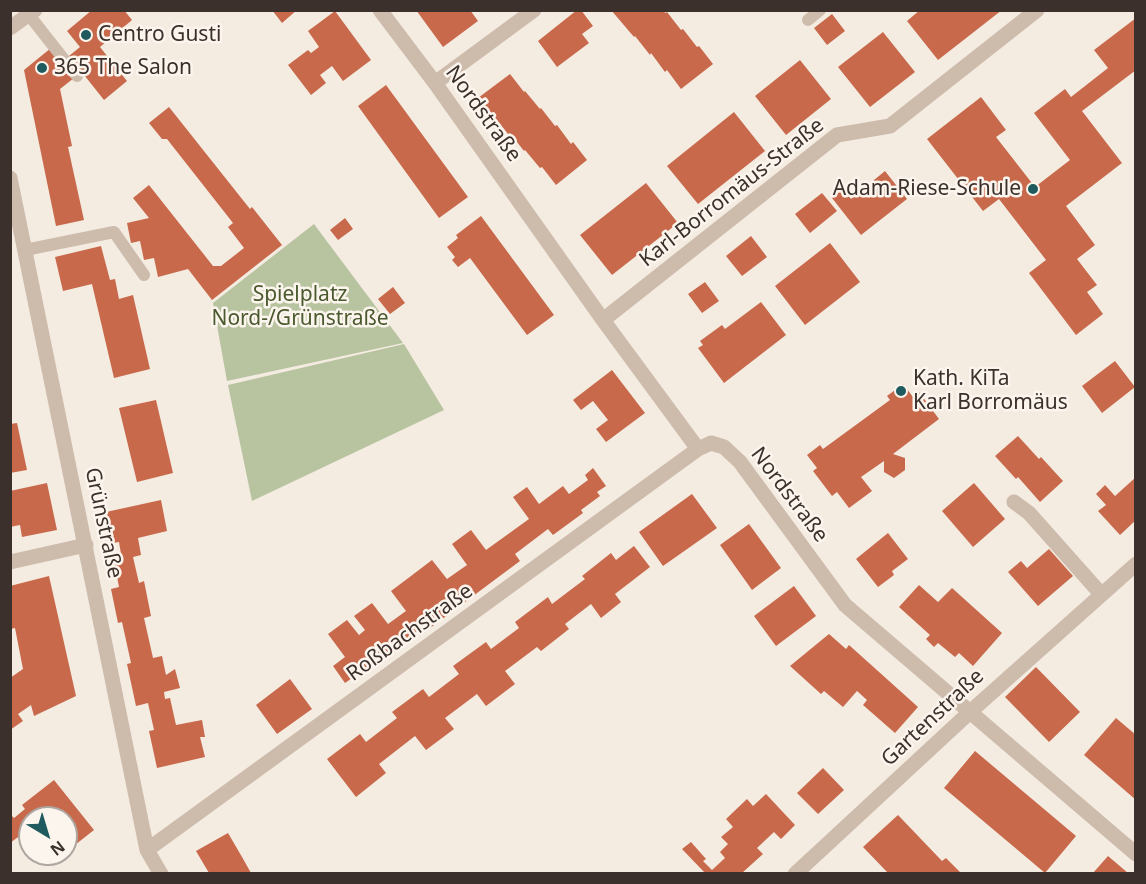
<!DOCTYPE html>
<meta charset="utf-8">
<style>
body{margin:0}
#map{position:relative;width:1146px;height:884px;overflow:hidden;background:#f4ebe1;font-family:"Noto Sans",sans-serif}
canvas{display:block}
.frame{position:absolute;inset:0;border:12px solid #3b302b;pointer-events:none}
.north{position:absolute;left:18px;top:806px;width:60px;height:60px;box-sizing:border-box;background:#fbf5ee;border:2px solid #aea6a0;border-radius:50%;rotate:142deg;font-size:16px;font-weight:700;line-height:24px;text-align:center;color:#3b302b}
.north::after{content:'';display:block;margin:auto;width:21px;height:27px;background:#1f5a5e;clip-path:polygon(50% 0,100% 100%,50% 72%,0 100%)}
</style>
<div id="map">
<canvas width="1146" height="884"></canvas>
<div class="frame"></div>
<div class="north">N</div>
</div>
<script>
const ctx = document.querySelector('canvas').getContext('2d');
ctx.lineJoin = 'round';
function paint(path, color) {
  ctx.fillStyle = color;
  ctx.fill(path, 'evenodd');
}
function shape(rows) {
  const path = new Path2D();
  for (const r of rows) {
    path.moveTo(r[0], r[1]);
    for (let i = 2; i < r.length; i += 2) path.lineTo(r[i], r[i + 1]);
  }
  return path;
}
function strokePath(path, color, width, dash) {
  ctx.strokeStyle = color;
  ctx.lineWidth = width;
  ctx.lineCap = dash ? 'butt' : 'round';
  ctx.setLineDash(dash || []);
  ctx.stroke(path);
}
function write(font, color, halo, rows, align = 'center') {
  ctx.font = font + ' "Noto Sans",sans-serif';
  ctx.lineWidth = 5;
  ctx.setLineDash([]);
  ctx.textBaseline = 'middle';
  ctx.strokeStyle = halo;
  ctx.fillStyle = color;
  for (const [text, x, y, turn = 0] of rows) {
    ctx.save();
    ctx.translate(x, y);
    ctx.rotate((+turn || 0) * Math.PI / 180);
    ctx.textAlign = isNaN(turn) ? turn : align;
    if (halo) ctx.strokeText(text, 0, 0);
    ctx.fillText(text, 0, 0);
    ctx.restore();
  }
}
const green = shape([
 [314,224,403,343,227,381,213,303],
 [404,344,444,410,252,501,228,385]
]);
const building = shape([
 [92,10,124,10,132,20,100,47,127,81,104,100,69,56,80,47,67,31],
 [272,10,297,10,282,23],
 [416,10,470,10,478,21,443,47],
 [577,10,581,10,593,26,582,34,589,43,557,67,538,41],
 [611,10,664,10,665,13,667,12,681,30,683,29,697,47,699,46,713,64,681,89,667,70,665,72,651,53,650,55,635,36,634,37],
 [920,10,1002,10,938,60,907,21],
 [335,11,371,60,343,81,332,66,320,75,326,83,311,95,288,65,308,50,311,53,319,47,308,31],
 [832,14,845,31,827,45,814,28],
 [1136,18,1136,70,1082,111,1122,163,1066,206,1095,245,1077,259,1097,285,1087,292,1103,314,1076,335,1029,273,1046,260,999,199,983,211,927,139,981,97,1006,130,996,137,1035,187,1070,160,1034,113,1065,89,1071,97,1108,68,1094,50],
 [883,32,915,72,870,107,838,67],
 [51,48,74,78,60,89,72,146,68,147,84,220,56,226,24,70],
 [800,60,831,99,786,135,755,96],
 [510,74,524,92,525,91,540,109,541,108,555,126,557,125,571,144,573,142,587,160,556,185,542,167,540,168,525,150,524,151,510,133,508,134,494,116,493,117,478,98],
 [386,85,468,197,439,218,358,106],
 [169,107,250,209,252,207,282,245,212,300,188,269,158,277,154,258,144,260,140,241,131,243,127,223,149,218,133,198,149,185,213,266,221,266,244,248,228,227,233,223,167,139,162,139,149,123],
 [734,112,765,151,698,204,667,166],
 [885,171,907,199,861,235,832,198,843,189,851,199],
 [646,183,678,223,612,275,580,235],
 [822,193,837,211,810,233,795,214],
 [481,216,554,315,527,335,470,258,458,267,452,260,455,257,447,247,458,238,456,235],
 [345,218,353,229,338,240,330,230],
 [751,236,767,257,742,276,726,256],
 [830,243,860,282,805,325,775,286],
 [101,246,110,280,115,279,119,299,133,295,150,369,114,378,92,284,63,291,55,257],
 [705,282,719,301,702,313,688,294],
 [393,287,405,303,390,314,378,299],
 [761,302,786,335,724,383,698,348,703,345,700,341,722,325,725,329],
 [1115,361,1135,387,1102,413,1082,386],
 [612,370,645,413,606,442,596,429,608,420,593,401,581,410,573,400],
 [903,384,913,397,919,392,939,419,893,454,905,458,905,470,894,478,884,472,884,461,861,477,872,491,849,508,837,492,832,496,813,471,817,468,807,455,820,445,823,449,890,400,887,396],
 [156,400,173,473,137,482,119,408],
 [17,423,27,470,10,473,10,424],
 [1018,436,1039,459,1041,457,1063,481,1040,502,1018,477,1016,479,995,456],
 [593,468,606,486,597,492,600,496,581,510,583,513,553,535,548,529,515,554,520,561,422,634,419,630,394,648,396,651,360,677,358,674,345,683,333,666,345,657,328,634,347,620,359,635,365,630,354,616,372,603,388,624,406,611,391,591,411,576,432,560,447,579,467,565,452,544,471,530,486,550,529,519,513,497,527,487,539,504,563,486,569,494,588,480,585,475],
 [1136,477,1136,520,1120,535,1098,511,1106,505,1096,494,1105,485,1115,496],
 [47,483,57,530,22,537,20,525,10,527,10,491],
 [974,483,1005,519,973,547,942,511],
 [692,494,717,528,663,566,639,532],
 [161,500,167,531,138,538,141,555,133,557,139,583,144,581,151,616,144,618,153,658,162,656,166,675,175,669,180,688,164,692,165,699,170,698,176,725,202,720,205,737,200,737,205,757,157,768,149,731,154,730,148,703,136,706,127,664,131,663,122,622,118,623,111,589,119,587,114,561,122,560,119,542,113,543,106,512],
 [749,524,781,568,752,590,720,545],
 [888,533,908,559,892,571,894,575,878,587,856,559],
 [634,546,650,567,615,594,621,602,601,618,591,604,565,624,569,629,541,651,537,647,505,671,515,684,486,706,477,694,445,718,454,729,426,750,415,736,379,764,386,773,356,797,327,759,360,734,366,742,397,718,392,712,423,689,429,697,459,674,453,666,486,642,491,649,519,628,515,622,548,597,552,604,585,579,582,576,611,553,616,560],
 [1049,549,1073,576,1038,606,1008,572,1021,561,1027,568],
 [49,576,76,696,34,716,31,705,18,714,23,721,10,730,10,678,23,669,15,628,10,629,10,586],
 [919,585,938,602,952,588,1002,633,973,666,959,653,955,657,938,643,934,647,926,639,930,635,899,607],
 [794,586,816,616,776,646,754,616],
 [829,634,846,649,849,645,918,707,895,733,863,705,867,700,857,691,843,707,824,691,821,694,790,666],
 [1036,667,1080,712,1049,742,1005,697],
 [290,679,312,709,277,734,256,705],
 [1116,718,1136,735,1136,800,1084,755],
 [975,751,1076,836,1045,873,944,788],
 [823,768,844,790,818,814,797,793],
 [54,780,94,830,66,852,66,818,30,818,30,825,24,830,25,832,10,843,10,814,14,818,25,809,22,805],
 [766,794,795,825,781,839,774,832,757,848,763,854,742,873,705,873,682,849,691,842,706,859,703,861,712,870,725,858,720,852,728,844,721,837,733,827,726,819,747,799,753,806],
 [898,815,942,861,946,858,961,873,888,873,863,847],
 [228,833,242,857,251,873,209,873,196,851],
 [1108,856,1128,873,1093,873]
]);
const service = shape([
 [29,15,77,76],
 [808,20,820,10],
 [25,250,114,232,144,275]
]);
const minor = shape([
 [380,10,435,83,603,320,698,449,711,443,724,447,740,462,845,605,1136,854],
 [10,28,35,10],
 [435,83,534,10],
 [10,178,147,850,161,874],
 [603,320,837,135,890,126,1037,10],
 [1014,502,1029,513,1101,594],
 [10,562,86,545],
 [147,850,698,449],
 [795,874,970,712,1136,564]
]);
const markers = [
 [86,35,6,"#1f5a5e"],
 [42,68,6,"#1f5a5e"],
 [1033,189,6,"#1f5a5e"],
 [901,391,6,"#1f5a5e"]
];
const poiNames = [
 ["Centro Gusti",98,35],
 ["365 The Salon",54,68],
 ["Adam-Riese-Schule",1021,189,"right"],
 ["Kath. KiTa",913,379],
 ["Karl Borromäus",913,403]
];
const streetNames = [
 ["Nordstraße",483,114,54],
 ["Karl-Borromäus-Straße",732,193,-38],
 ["Nordstraße",789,495,53],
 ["Grünstraße",103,523,78],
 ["Roßbachstraße",410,633,-36],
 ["Gartenstraße",933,718,-43]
];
const parkNames = [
 ["Spielplatz",300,295],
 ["Nord-/Grünstraße",300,319]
];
paint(green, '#b8c4a0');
paint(building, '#c8694b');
strokePath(service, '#cdbbac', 12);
strokePath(minor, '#cdbbac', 15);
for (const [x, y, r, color] of markers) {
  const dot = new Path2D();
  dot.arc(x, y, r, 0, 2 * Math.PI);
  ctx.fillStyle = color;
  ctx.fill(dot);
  strokePath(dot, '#fbf5ee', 2);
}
write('21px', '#3b302b', '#fbf5ee', poiNames, 'left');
write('21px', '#3b302b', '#fbf5ee', streetNames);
write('21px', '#4a5a2e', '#fbf5ee', parkNames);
</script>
